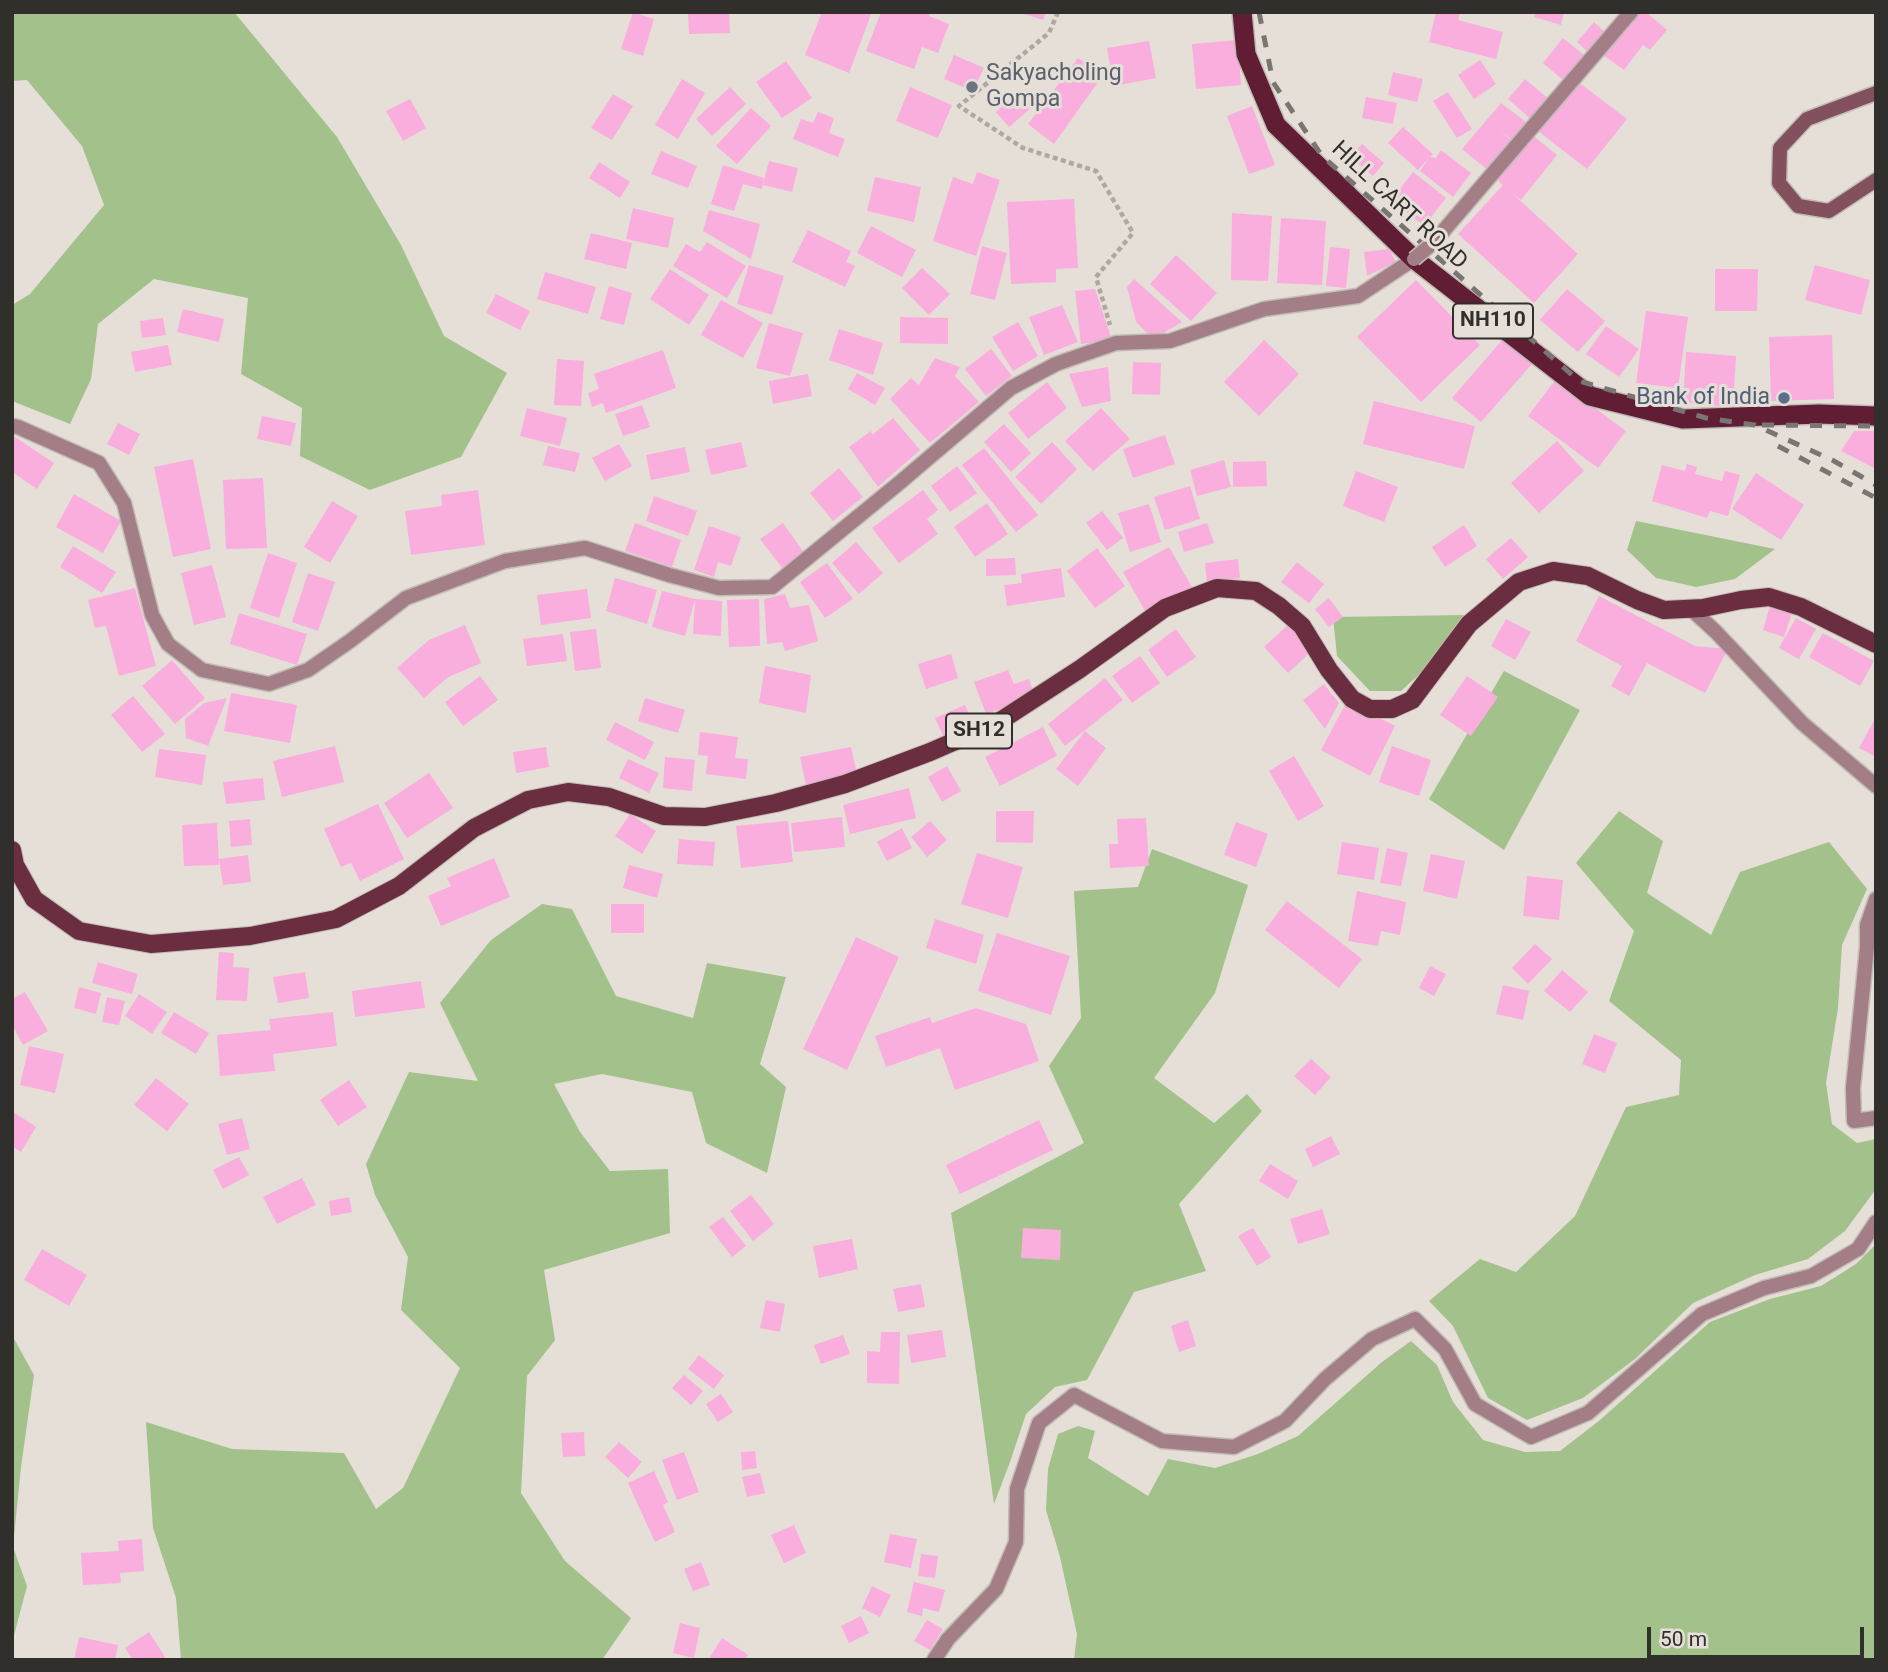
<!DOCTYPE html>
<style>
body{margin:0}
#map{position:relative;width:1888px;height:1672px;overflow:hidden;background:#e5dfd8;font-family:Roboto,sans-serif}
canvas{display:block}
.frame{position:absolute;inset:0;border:14px solid #312f2c;pointer-events:none}
.scale{position:absolute;left:1647px;top:1627px;width:217px;height:32px;box-sizing:border-box;border:4px solid #312f2c;border-top:0;padding-left:9px;font-size:21px;line-height:24px;white-space:nowrap;color:#312f2c;-webkit-text-stroke:5px #e5dfd8;paint-order:stroke}
</style>
<div id="map">
<canvas width="1888" height="1672"></canvas>
<div class="frame"></div>
<div class="scale">50 m</div>
</div>
<script>
const ctx = document.querySelector('canvas').getContext('2d');
ctx.lineJoin = 'round';
function paint(path, color) {
  ctx.fillStyle = color;
  ctx.fill(path, 'evenodd');
}
function shape(rows) {
  const path = new Path2D();
  for (const r of rows) {
    path.moveTo(r[0], r[1]);
    for (let i = 2; i < r.length; i += 2) path.lineTo(r[i], r[i + 1]);
  }
  return path;
}
function strokePath(path, color, width, dash) {
  ctx.strokeStyle = color;
  ctx.lineWidth = width;
  ctx.lineCap = dash ? 'butt' : 'round';
  ctx.setLineDash(dash || []);
  ctx.stroke(path);
}
function write(font, color, halo, rows, align = 'center') {
  ctx.font = font + ' Roboto,sans-serif';
  ctx.lineWidth = 6;
  ctx.setLineDash([]);
  ctx.textBaseline = 'middle';
  ctx.strokeStyle = halo;
  ctx.fillStyle = color;
  for (const [text, x, y, turn = 0] of rows) {
    ctx.save();
    ctx.translate(x, y);
    ctx.rotate((+turn || 0) * Math.PI / 180);
    ctx.textAlign = isNaN(turn) ? turn : align;
    if (halo) ctx.strokeText(text, 0, 0);
    ctx.fillText(text, 0, 0);
    ctx.restore();
  }
}
const green = shape([
 [12,12,234,12,337,137,401,245,444,336,507,373,461,457,370,490,300,456,302,408,241,374,248,298,154,279,98,324,91,379,70,424,12,401,12,305,30,294,104,205,82,146,27,80,12,81],
 [1636,521,1775,549,1735,579,1696,587,1656,578,1627,550],
 [1464,615,1425,669,1401,691,1370,691,1337,656,1333,617],
 [1504,671,1580,710,1504,850,1429,799],
 [1619,811,1663,841,1647,893,1711,935,1740,872,1829,842,1867,889,1842,945,1838,1008,1826,1083,1832,1124,1857,1143,1876,1139,1876,1189,1845,1231,1808,1259,1755,1275,1693,1303,1635,1359,1583,1398,1527,1420,1488,1398,1453,1326,1429,1301,1480,1259,1516,1272,1575,1216,1626,1107,1679,1095,1681,1060,1609,1001,1634,931,1576,863],
 [1152,849,1248,885,1215,993,1154,1078,1214,1123,1247,1094,1262,1111,1179,1204,1206,1271,1134,1292,1087,1380,1055,1387,1026,1414,1010,1462,994,1504,973,1349,951,1213,1084,1143,1049,1066,1081,1018,1074,891,1138,887],
 [542,904,572,909,616,996,693,1018,707,963,786,977,760,1064,786,1087,767,1173,706,1143,692,1092,602,1074,554,1084,580,1132,610,1171,668,1169,670,1233,544,1270,555,1340,527,1376,521,1493,565,1561,631,1618,602,1660,181,1660,176,1598,153,1528,146,1422,232,1449,344,1453,376,1509,403,1488,460,1368,401,1310,408,1257,375,1195,366,1164,409,1072,478,1081,440,1003,491,940],
 [1876,1244,1876,1660,1074,1660,1077,1634,1060,1557,1046,1510,1048,1469,1058,1434,1078,1426,1095,1431,1088,1458,1148,1496,1168,1459,1215,1468,1258,1454,1298,1436,1382,1362,1411,1341,1437,1365,1453,1402,1483,1440,1525,1452,1560,1451,1600,1420,1710,1322,1770,1299,1821,1286,1856,1264],
 [12,1335,34,1375,21,1467,13,1547,27,1586,12,1643]
]);
const building = shape([
 [633,12,654,19,643,56,621,49],
 [688,12,729,12,730,33,689,34],
 [822,12,872,12,849,73,805,55],
 [881,12,931,12,929,16,949,24,938,53,922,47,914,69,866,51],
 [1018,12,1046,12,1043,20],
 [1436,12,1460,12,1458,20,1503,32,1496,59,1429,42],
 [1535,12,1564,12,1561,25,1534,17],
 [1636,12,1646,12,1667,30,1650,50,1643,45,1624,70,1603,55],
 [1594,22,1608,35,1591,55,1577,42],
 [1563,38,1584,55,1563,80,1543,63],
 [1238,40,1241,85,1196,89,1192,44],
 [1149,41,1156,78,1114,86,1107,48],
 [954,55,984,68,973,91,944,79],
 [1078,58,1103,75,1054,144,1028,124],
 [1480,60,1496,84,1474,99,1458,75],
 [786,61,812,98,782,118,756,82],
 [1393,72,1423,79,1417,102,1388,95],
 [682,79,705,93,678,139,655,125],
 [1525,79,1550,100,1533,121,1508,99],
 [1578,82,1627,119,1587,169,1538,131],
 [730,87,746,104,712,136,696,119],
 [910,87,952,105,938,138,896,121],
 [1019,91,1033,106,1009,127,996,112],
 [1448,92,1472,129,1457,138,1433,101],
 [613,94,633,106,612,140,591,128],
 [1366,97,1397,103,1393,124,1362,118],
 [410,99,426,128,403,141,386,111],
 [1501,103,1530,125,1516,143,1499,130,1513,142,1489,171,1462,149],
 [1252,106,1275,165,1249,174,1227,116],
 [751,108,771,126,737,164,716,146],
 [818,112,834,118,829,133,845,139,838,157,793,139,801,119,813,123],
 [1403,127,1433,154,1430,157,1436,158,1441,150,1471,173,1453,197,1420,171,1429,158,1418,170,1388,143],
 [1531,134,1557,155,1521,200,1512,193,1578,254,1534,303,1458,234,1503,185,1495,178],
 [1362,144,1384,163,1373,176,1350,157],
 [661,151,697,166,688,188,651,174],
 [769,161,798,168,792,192,763,185],
 [599,162,630,182,620,198,589,178],
 [723,165,764,178,762,189,743,184,734,211,711,204],
 [977,172,1000,180,976,256,933,241,953,177,973,184],
 [1413,172,1446,198,1424,226,1391,200],
 [875,177,921,187,914,222,867,211],
 [1074,199,1078,268,1056,269,1056,282,1011,284,1007,202],
 [633,208,674,218,668,248,626,239],
 [709,210,760,224,751,259,703,231],
 [1232,213,1272,216,1268,281,1231,280],
 [1281,218,1326,221,1322,285,1277,283],
 [871,226,916,250,902,277,857,253],
 [808,230,851,251,846,262,855,266,845,287,792,262],
 [591,233,632,243,626,269,584,259],
 [707,242,746,266,727,298,673,266,686,244,700,252],
 [982,246,1007,253,995,300,970,294],
 [1330,247,1350,249,1346,288,1326,286],
 [1389,249,1396,262,1367,276,1364,252],
 [1176,255,1217,293,1191,321,1150,284],
 [749,265,784,276,772,315,737,304],
 [1815,265,1870,280,1861,315,1805,300],
 [922,268,950,294,929,315,902,288],
 [670,269,709,295,689,325,650,299],
 [1715,269,1758,269,1757,311,1715,311],
 [545,272,596,287,588,314,537,299],
 [1134,279,1182,322,1153,339,1136,322,1127,287],
 [1416,280,1480,345,1421,402,1357,337],
 [609,286,632,293,624,325,600,319],
 [1095,289,1112,340,1081,344,1075,291],
 [1567,289,1605,321,1578,352,1540,320],
 [496,294,530,311,520,330,486,313],
 [721,300,763,323,743,358,701,335],
 [1062,305,1078,342,1044,355,1029,317],
 [183,309,224,319,219,342,177,332],
 [1646,311,1688,317,1678,388,1636,383],
 [900,317,948,318,948,344,900,343],
 [163,318,166,335,142,338,140,321],
 [1018,322,1038,356,1013,371,992,337],
 [769,323,803,333,790,376,756,368],
 [1606,326,1639,349,1619,377,1586,354],
 [839,329,883,343,873,375,829,360],
 [1832,335,1834,399,1771,401,1769,337],
 [1503,339,1532,364,1481,422,1452,398],
 [1264,340,1299,374,1259,416,1224,382],
 [168,345,172,365,135,372,131,352],
 [991,349,1012,376,986,396,965,369],
 [663,350,676,388,606,413,603,403,592,407,588,393,599,389,594,374],
 [1686,352,1736,356,1733,407,1683,403],
 [935,358,960,367,955,376,979,402,930,443,890,399,911,378,919,385],
 [557,359,584,361,581,406,554,405],
 [1133,362,1161,363,1160,395,1132,394],
 [1108,367,1111,401,1082,407,1069,374],
 [857,373,885,388,875,405,848,389],
 [808,374,812,396,773,404,769,381],
 [1556,379,1626,431,1598,468,1528,416],
 [1047,382,1067,408,1028,439,1008,413],
 [1374,401,1475,426,1464,469,1363,444],
 [642,405,650,427,623,436,615,414],
 [527,408,567,418,560,446,520,436],
 [1101,408,1130,439,1093,471,1065,441],
 [262,416,296,423,291,446,257,439],
 [893,418,920,450,878,487,849,447,871,431,872,435],
 [118,423,140,434,129,455,107,444],
 [1004,424,1031,453,1011,472,984,442],
 [1854,431,1876,431,1876,469,1841,451],
 [12,435,54,463,37,489,12,472],
 [1165,435,1175,464,1133,478,1123,449],
 [1557,441,1584,471,1539,513,1511,483],
 [741,442,747,467,711,475,705,450],
 [1052,442,1077,469,1041,504,1015,477],
 [619,444,632,466,605,481,592,458],
 [548,446,580,453,575,472,543,465],
 [685,447,690,472,651,480,646,455],
 [984,448,1038,515,1016,532,962,465],
 [193,459,211,549,173,557,154,467],
 [1224,460,1231,487,1197,496,1190,470],
 [1266,461,1267,486,1233,487,1233,462],
 [1687,464,1697,467,1695,474,1722,481,1725,471,1740,475,1728,516,1710,511,1707,518,1652,501,1662,465,1685,471],
 [957,466,977,493,950,512,931,486],
 [839,468,863,497,833,521,810,493],
 [1356,471,1398,487,1384,522,1343,506],
 [1756,473,1804,505,1781,540,1732,509],
 [263,478,267,548,226,549,223,480],
 [1190,486,1200,519,1165,530,1154,497],
 [478,490,485,545,411,555,405,511,442,506,441,495],
 [923,490,938,510,927,519,938,534,899,563,872,528],
 [74,494,121,521,103,553,56,527],
 [654,496,697,511,688,536,646,521],
 [332,501,358,516,330,563,304,547],
 [987,503,1008,534,975,557,954,527],
 [1149,504,1161,542,1130,552,1118,513],
 [1102,511,1123,538,1107,550,1086,523],
 [635,523,681,540,672,567,625,551],
 [783,523,805,554,783,569,760,539],
 [1207,523,1214,543,1184,552,1178,532],
 [1464,525,1477,546,1445,567,1432,547],
 [709,526,741,537,731,566,718,562,714,577,694,570],
 [1511,538,1528,557,1503,579,1486,559],
 [856,542,883,573,859,594,832,563],
 [73,546,116,572,102,593,60,567],
 [1169,547,1193,589,1147,614,1123,572],
 [1097,548,1125,586,1095,608,1067,571],
 [268,553,297,563,279,618,250,608],
 [1015,558,1016,575,986,576,986,559],
 [1238,559,1240,578,1207,582,1205,563],
 [1297,562,1324,584,1309,603,1281,582],
 [827,563,853,599,825,618,800,582],
 [212,565,226,617,194,625,181,573],
 [1061,568,1065,597,1007,606,1004,585,1022,583,1021,574],
 [308,573,335,582,318,631,292,622],
 [615,578,657,590,647,624,606,611],
 [135,588,156,666,119,676,106,626,95,628,88,600],
 [587,589,591,618,541,625,537,595],
 [662,591,695,599,685,636,652,627],
 [785,594,790,608,809,605,818,641,785,651,782,642,767,644,764,599],
 [1599,596,1695,646,1728,649,1705,693,1647,663,1629,696,1611,686,1622,666,1576,641],
 [1329,598,1343,617,1329,627,1315,609],
 [695,599,722,601,721,636,693,634],
 [759,599,760,646,729,647,727,600],
 [1770,606,1792,613,1784,637,1763,630],
 [239,613,307,634,297,665,230,644],
 [1796,618,1816,629,1799,659,1779,648],
 [1506,619,1531,632,1515,660,1491,646],
 [1290,623,1314,649,1288,673,1264,647],
 [465,625,481,663,448,677,424,698,397,668,429,640],
 [596,629,601,668,575,671,570,632],
 [1176,629,1196,657,1167,677,1148,650],
 [1823,633,1874,661,1860,686,1809,657],
 [563,634,567,661,527,666,523,639],
 [951,654,958,678,926,689,918,664],
 [1140,656,1160,683,1132,703,1112,676],
 [172,660,205,698,175,724,142,686],
 [765,666,811,675,806,713,759,703],
 [1008,670,1014,684,1029,679,1035,697,986,714,974,682],
 [480,676,498,700,463,726,445,702],
 [1467,676,1498,697,1471,736,1440,715],
 [1105,678,1123,700,1065,746,1048,724],
 [1324,684,1339,703,1325,729,1303,700],
 [231,693,297,705,290,743,224,731],
 [133,696,165,734,142,752,111,715],
 [227,698,208,746,186,738,185,719,204,703],
 [645,698,685,710,678,733,638,721],
 [1347,701,1395,726,1370,776,1321,750],
 [965,705,975,727,945,740,935,718],
 [1876,717,1876,757,1859,748],
 [615,722,654,742,645,760,606,740],
 [1043,727,1057,756,1000,786,985,757],
 [1085,731,1106,748,1078,786,1056,769],
 [700,732,738,737,735,758,748,759,746,779,706,774,708,756,698,755],
 [335,746,344,782,282,797,273,761],
 [1392,746,1431,760,1419,796,1379,782],
 [546,747,549,767,516,773,513,752],
 [851,747,857,774,806,785,800,757],
 [159,749,206,755,202,785,155,777],
 [1294,756,1324,806,1298,821,1269,771],
 [665,757,695,760,692,791,663,788],
 [628,759,659,773,649,793,619,778],
 [947,766,961,791,942,802,928,777],
 [429,773,453,808,407,838,384,803],
 [263,778,265,800,226,804,223,782],
 [909,788,916,818,850,834,843,805],
 [378,804,404,859,360,881,351,863,341,867,324,829],
 [996,811,1034,811,1033,843,996,842],
 [630,814,656,831,642,854,615,836],
 [842,817,845,847,794,852,791,823],
 [1146,818,1149,866,1110,868,1109,844,1118,844,1117,819],
 [250,819,252,845,231,847,229,821],
 [788,821,793,862,741,868,736,826],
 [930,821,947,840,927,857,911,837],
 [1236,822,1268,834,1256,867,1224,855],
 [217,823,219,865,184,866,182,825],
 [902,828,912,848,887,861,877,842],
 [679,839,715,842,713,866,677,864],
 [1342,842,1379,848,1374,880,1337,874],
 [1387,848,1408,853,1401,886,1380,883],
 [977,853,1023,867,1008,918,961,904],
 [1431,854,1465,861,1457,899,1423,891],
 [248,855,251,882,223,885,219,859],
 [494,858,510,897,441,926,428,896,451,886,447,878],
 [629,865,663,874,657,898,623,888],
 [1527,876,1563,880,1559,920,1523,916],
 [1357,891,1406,902,1400,935,1381,931,1378,946,1348,941],
 [1287,901,1362,959,1339,988,1265,930],
 [611,904,644,904,644,933,611,933],
 [935,919,984,935,976,964,926,948],
 [997,933,1070,956,1051,1015,978,991],
 [856,937,899,957,847,1070,803,1049],
 [1535,944,1552,959,1528,984,1512,968],
 [219,952,234,953,233,967,249,968,247,1001,216,1000],
 [98,962,138,974,132,994,92,983],
 [1430,966,1446,974,1434,996,1419,988],
 [1562,970,1588,992,1570,1012,1544,991],
 [305,972,309,998,278,1003,273,977],
 [421,981,425,1008,355,1017,352,991],
 [1503,985,1529,991,1523,1020,1496,1014],
 [79,987,101,993,96,1014,74,1008],
 [25,992,48,1031,23,1045,12,1025,12,999],
 [139,994,167,1012,152,1034,125,1016],
 [107,997,125,1001,119,1025,102,1022],
 [976,1008,1026,1024,1039,1061,955,1090,940,1048,886,1067,875,1036,930,1017,932,1023],
 [174,1012,209,1033,196,1054,161,1033],
 [333,1012,337,1046,273,1054,275,1071,220,1076,217,1035,271,1030,269,1019],
 [1594,1034,1617,1043,1605,1073,1582,1064],
 [29,1046,64,1054,55,1093,20,1085],
 [1311,1059,1331,1077,1315,1095,1294,1076],
 [156,1078,189,1104,167,1131,134,1105],
 [349,1080,367,1107,338,1126,320,1100],
 [12,1111,36,1127,21,1152,12,1146],
 [242,1118,250,1149,227,1155,218,1124],
 [1039,1120,1053,1150,960,1194,946,1165],
 [1331,1136,1340,1154,1313,1167,1305,1149],
 [239,1157,249,1175,223,1189,213,1170],
 [1270,1164,1298,1181,1288,1199,1259,1181],
 [302,1178,316,1205,277,1224,263,1197],
 [751,1195,774,1224,753,1241,730,1211],
 [349,1197,352,1212,331,1216,329,1201],
 [1322,1209,1330,1234,1298,1244,1290,1219],
 [723,1217,746,1246,732,1257,709,1227],
 [1023,1228,1061,1230,1060,1260,1021,1258],
 [1253,1228,1271,1257,1257,1266,1238,1236],
 [852,1239,858,1269,819,1278,813,1246],
 [42,1249,87,1275,69,1306,24,1280],
 [921,1284,925,1307,898,1312,893,1289],
 [766,1300,785,1304,780,1332,760,1328],
 [1188,1320,1196,1346,1179,1352,1171,1326],
 [942,1330,946,1357,911,1363,907,1335],
 [881,1332,900,1332,899,1384,867,1383,867,1351,880,1352],
 [843,1335,850,1354,821,1364,814,1345],
 [699,1355,724,1375,714,1389,688,1369],
 [684,1375,703,1391,691,1405,672,1388],
 [721,1394,733,1412,718,1422,706,1404],
 [584,1432,585,1456,563,1457,561,1433],
 [619,1442,642,1462,628,1478,605,1457],
 [755,1451,757,1468,742,1470,741,1452],
 [684,1452,699,1492,677,1500,662,1460],
 [654,1471,668,1502,663,1505,675,1532,655,1542,628,1483],
 [760,1473,765,1493,747,1497,742,1477],
 [794,1525,806,1553,784,1563,771,1535],
 [890,1534,917,1539,911,1568,884,1562],
 [142,1539,144,1571,120,1573,121,1583,83,1585,81,1553,119,1551,118,1541],
 [921,1554,938,1556,935,1578,918,1576],
 [701,1562,710,1585,693,1591,684,1569],
 [914,1582,945,1590,939,1612,923,1608,922,1616,907,1612],
 [872,1586,891,1595,880,1617,862,1608],
 [861,1616,869,1633,849,1643,841,1626],
 [927,1620,943,1629,930,1650,914,1641],
 [680,1623,700,1628,694,1658,673,1653],
 [149,1632,165,1657,161,1660,133,1660,125,1648],
 [79,1637,118,1645,115,1660,74,1660],
 [722,1638,748,1655,745,1660,708,1660]
]);
const path = shape([
 [1058,12,1049,33,959,106,1023,148,1096,171,1133,233,1096,277,1110,325]
]);
const minor = shape([
 [1433,243,1631,12],
 [12,426,18,427,99,463,124,503,152,615,168,644,202,670,269,684,308,670,350,641,406,598,505,561,585,548,669,575,719,588,772,587,898,484,1011,388,1056,364,1116,343,1170,341,1264,309,1358,296,1414,259],
 [1691,609,1716,632,1802,723,1876,786],
 [1876,899,1867,925,1867,947,1853,1088,1854,1121,1876,1118],
 [934,1660,948,1639,996,1589,1016,1542,1017,1489,1039,1423,1074,1395,1162,1441,1234,1447,1285,1421,1325,1379,1372,1339,1415,1319,1445,1349,1475,1404,1531,1437,1588,1413,1702,1314,1764,1288,1811,1276,1858,1249,1876,1222]
]);
const secondary = shape([
 [1876,93,1807,119,1780,148,1779,183,1798,206,1829,211,1876,180]
]);
const primary = shape([
 [12,850,15,865,34,899,79,931,151,944,250,936,336,919,399,886,474,828,528,800,568,792,609,797,664,816,705,817,776,803,845,784,930,752,997,723,1080,669,1165,608,1217,588,1256,591,1279,606,1302,626,1329,670,1352,699,1370,709,1392,709,1412,700,1469,624,1519,582,1553,571,1588,576,1637,600,1664,610,1703,608,1741,600,1769,597,1801,607,1876,644]
]);
const trunk = shape([
 [1242,12,1246,54,1276,125,1414,259,1590,396,1683,419,1819,414,1876,416]
]);
const rail = shape([
 [1259,12,1273,82,1322,156,1579,381,1706,418,1755,425,1834,461,1876,485],
 [1762,425,1876,426],
 [1778,446,1876,498]
]);
const minorBridge = shape([
 [1414,259,1433,243]
]);
const markers = [
 [972,87,7,"#6b7280"],
 [1784,398,7,"#5c6f8a"]
];
const shields = [
 [1493,321,80],
 [979,731,66]
];
const shieldNames = [
 ["NH110",1493,321],
 ["SH12",979,731]
];
const worshipNames = [
 ["Sakyacholing",986,74],
 ["Gompa",986,100]
];
const streetNames = [
 ["HILL CART ROAD",1399,206,43]
];
const serviceNames = [
 ["Bank of India",1770,398]
];
paint(green, '#a3c18b');
paint(building, '#f9aedd');
strokePath(minor, '#c1bcb6', 17);
strokePath(secondary, '#c1bcb6', 17);
strokePath(primary, '#c1bcb6', 20);
strokePath(trunk, '#c1bcb6', 22);
strokePath(path, '#ada8a2', 4.5, [5, 3.5]);
strokePath(minor, '#a37e87', 14);
strokePath(secondary, '#83505d', 14);
strokePath(primary, '#6b2e40', 18);
strokePath(trunk, '#601d34', 19);
strokePath(rail, '#797571', 5, [12, 12]);
strokePath(minorBridge, '#c1bcb6', 17, []);
strokePath(minorBridge, '#a37e87', 14);
for (const [x, y, r, color] of markers) {
  const dot = new Path2D();
  dot.arc(x, y, r, 0, 2 * Math.PI);
  ctx.fillStyle = color;
  ctx.fill(dot);
  strokePath(dot, '#e5dfd8', 2.5);
}
for (const [x, y, w] of shields) {
  const box = new Path2D();
  box.roundRect(x - w / 2, y - 17.5, w, 35, 5);
  ctx.fillStyle = '#e5dfd8';
  ctx.fill(box);
  strokePath(box, '#312f2c', 2);
}
write('bold 21px', '#312f2c', null, shieldNames);
write('23px', '#5b616d', '#e5dfd8', worshipNames, 'left');
write('23px', '#312f2c', '#e5dfd8', streetNames);
write('23px', '#4e5e75', '#e5dfd8', serviceNames, 'right');
</script>
